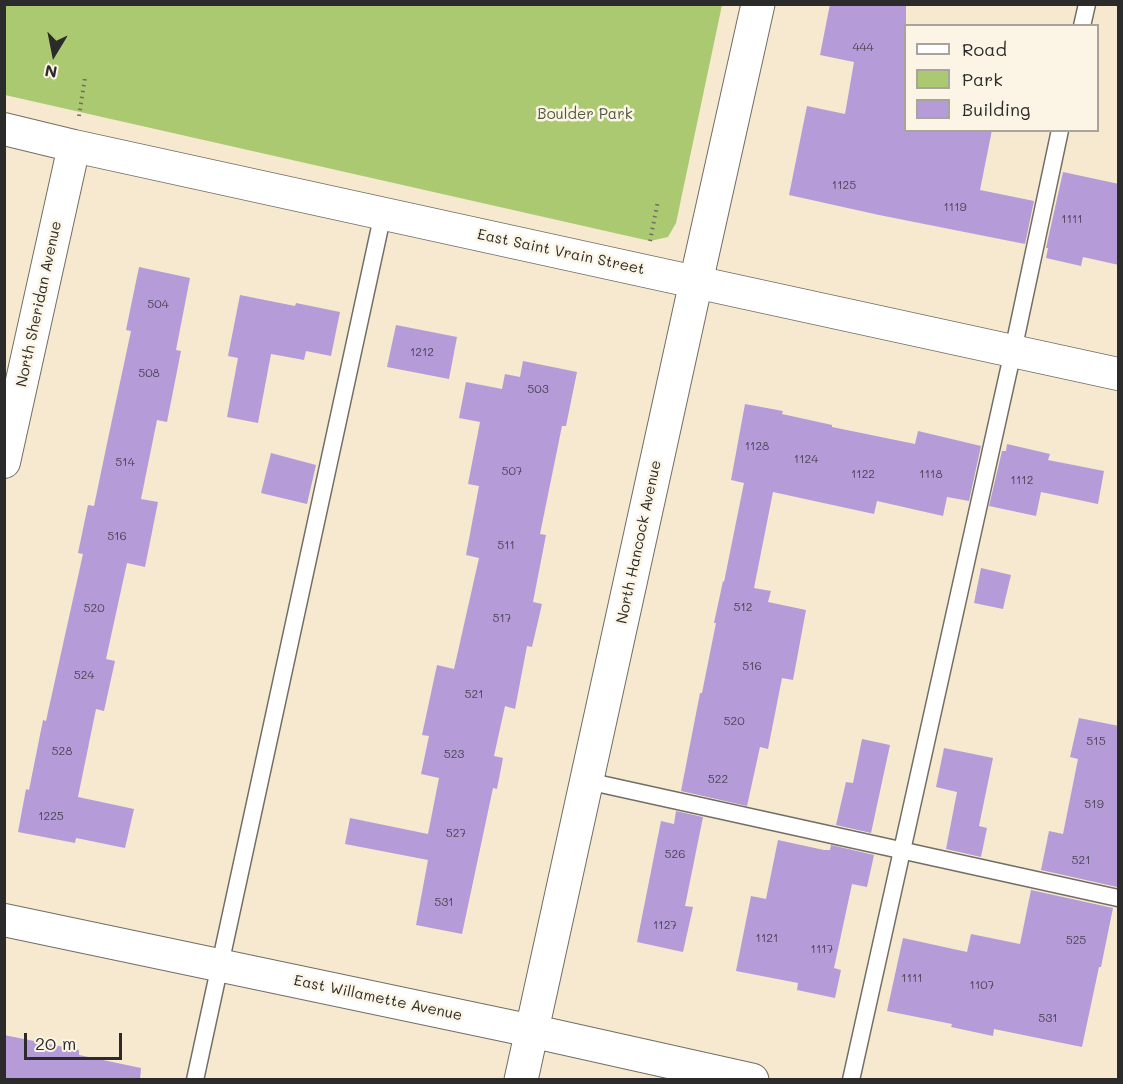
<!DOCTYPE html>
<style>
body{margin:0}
#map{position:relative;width:1123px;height:1084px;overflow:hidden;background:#f6e9d0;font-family:Mali,sans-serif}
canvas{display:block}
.frame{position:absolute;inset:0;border:6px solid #2b2b2b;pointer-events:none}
.legend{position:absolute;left:904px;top:24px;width:195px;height:108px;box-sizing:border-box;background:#fcf5e5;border:2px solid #a8a49b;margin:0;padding:8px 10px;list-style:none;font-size:18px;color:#2b2b2b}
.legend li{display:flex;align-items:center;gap:12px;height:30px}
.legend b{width:30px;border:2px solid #a8a49b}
.north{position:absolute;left:24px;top:24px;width:60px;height:60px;-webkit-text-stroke:4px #fcf5e5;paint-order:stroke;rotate:190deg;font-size:16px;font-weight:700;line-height:24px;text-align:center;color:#2b2b2b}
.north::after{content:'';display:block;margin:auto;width:21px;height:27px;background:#2b2b2b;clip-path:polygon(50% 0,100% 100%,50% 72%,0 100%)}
.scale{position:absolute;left:24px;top:1033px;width:98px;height:27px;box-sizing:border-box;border:3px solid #2b2b2b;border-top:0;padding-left:8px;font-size:18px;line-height:21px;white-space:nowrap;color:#2b2b2b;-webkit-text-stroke:4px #fcf5e5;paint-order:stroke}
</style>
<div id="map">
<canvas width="1123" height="1084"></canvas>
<div class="frame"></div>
<ul class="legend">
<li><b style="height:8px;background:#fff"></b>Road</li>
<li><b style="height:16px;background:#aac970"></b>Park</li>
<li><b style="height:16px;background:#b69bd9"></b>Building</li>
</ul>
<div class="north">N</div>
<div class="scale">20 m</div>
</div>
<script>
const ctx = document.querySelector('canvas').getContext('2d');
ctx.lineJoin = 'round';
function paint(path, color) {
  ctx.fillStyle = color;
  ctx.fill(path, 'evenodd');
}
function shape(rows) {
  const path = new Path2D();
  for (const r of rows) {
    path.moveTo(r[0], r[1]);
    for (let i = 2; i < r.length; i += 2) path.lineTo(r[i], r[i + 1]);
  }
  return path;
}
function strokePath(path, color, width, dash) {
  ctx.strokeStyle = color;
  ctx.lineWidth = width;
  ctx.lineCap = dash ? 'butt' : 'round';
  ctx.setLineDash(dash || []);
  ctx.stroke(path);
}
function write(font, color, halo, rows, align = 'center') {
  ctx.font = font + ' Mali,sans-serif';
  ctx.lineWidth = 5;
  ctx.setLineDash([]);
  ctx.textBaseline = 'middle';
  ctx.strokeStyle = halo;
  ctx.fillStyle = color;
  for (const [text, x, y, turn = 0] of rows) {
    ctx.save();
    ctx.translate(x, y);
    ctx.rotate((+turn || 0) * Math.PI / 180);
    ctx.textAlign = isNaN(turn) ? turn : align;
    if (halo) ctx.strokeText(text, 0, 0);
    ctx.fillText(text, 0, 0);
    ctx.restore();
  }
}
const green = shape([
 [5,4,722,4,722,5,676,223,668,237,650,241,5,95]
]);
const building = shape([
 [830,4,906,4,906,130,992,130,980,190,1034,201,1025,244,879,215,789,195,807,106,845,114,854,62,820,55],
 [1063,172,1119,184,1119,265,1083,257,1081,266,1046,258,1048,248,1046,248],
 [139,267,190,278,176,350,181,351,167,422,157,420,141,499,158,502,145,567,127,563,106,659,115,661,104,711,96,709,78,797,134,809,125,848,76,838,75,843,18,832,26,789,29,790,43,720,46,721,83,554,78,553,88,505,94,506,109,434,131,331,126,330],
 [240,295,295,306,296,303,340,312,331,356,306,351,304,360,271,354,258,423,227,417,238,358,228,356],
 [396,325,457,337,449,379,387,367],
 [523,361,577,372,566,426,562,426,540,534,546,535,533,602,542,604,532,647,527,646,515,709,505,706,494,756,503,758,497,789,493,788,462,934,416,925,428,860,345,844,350,818,428,834,439,778,421,774,429,736,422,735,437,665,454,669,479,558,466,555,479,486,468,484,480,422,459,418,466,382,502,389,505,374,520,377],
 [745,404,783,411,782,414,832,425,832,427,915,444,918,431,981,446,969,501,947,497,943,516,877,501,874,514,773,492,754,588,771,591,768,602,806,610,793,680,782,678,768,749,760,747,747,806,681,791,700,693,702,693,716,623,714,623,723,581,724,582,744,483,731,480],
 [1007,444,1050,454,1048,460,1104,471,1098,504,1041,492,1036,516,989,506,1002,451,1006,451],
 [271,453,316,465,307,504,261,493],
 [981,568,1011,575,1003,609,974,603],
 [1079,718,1119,726,1119,879,1117,887,1041,870,1049,831,1063,834,1078,759,1070,757],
 [862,739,890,745,871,833,836,825,846,782,853,783],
 [944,748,993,758,979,826,987,828,981,857,946,849,957,792,936,787],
 [676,811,703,817,685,906,693,907,683,952,637,942,661,821,674,824],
 [778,840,824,850,830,850,831,845,874,855,867,887,852,884,834,968,841,970,835,998,797,990,798,983,736,971,751,896,766,899],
 [1031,890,1113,908,1101,967,1099,967,1082,1047,994,1029,993,1036,951,1027,952,1024,887,1011,903,938,967,952,971,934,1020,944],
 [4,1035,79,1050,79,1055,141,1068,140,1080,4,1080]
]);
const path = shape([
 [79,116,85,78],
 [650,241,658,201]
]);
const lane = shape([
 [1082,26,1087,4],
 [587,781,1118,898],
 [195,1080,383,213],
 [851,1080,1013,351,1060,130]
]);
const street = shape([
 [4,129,74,146,645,271,1118,374],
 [4,462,74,146],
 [4,920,532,1031]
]);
const secondary = shape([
 [532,1031,752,1080],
 [521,1080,696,282,758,4]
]);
const numberNames = [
 ["444",863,47],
 ["1125",844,185],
 ["1119",955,207],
 ["1111",1072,219],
 ["504",158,304],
 ["1212",422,352],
 ["508",149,373],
 ["503",538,389],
 ["1128",757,446],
 ["1124",806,459],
 ["514",125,462],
 ["507",512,471],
 ["1122",863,474],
 ["1118",931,474],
 ["1112",1022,480],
 ["516",117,536],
 ["511",506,545],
 ["512",743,607],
 ["520",94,608],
 ["517",502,618],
 ["516",752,666],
 ["524",84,675],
 ["521",474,694],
 ["520",734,721],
 ["515",1096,741],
 ["528",62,751],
 ["523",454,754],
 ["522",718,779],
 ["519",1094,804],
 ["1225",51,816],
 ["527",456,833],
 ["526",675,854],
 ["521",1081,860],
 ["531",444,902],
 ["1127",665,925],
 ["1121",767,938],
 ["525",1076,940],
 ["1117",822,949],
 ["1111",912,978],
 ["1107",982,985],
 ["531",1048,1018]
];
const parkNames = [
 ["Boulder Park",585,114]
];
const streetNames = [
 ["East Saint Vrain Street",561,252,12],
 ["North Sheridan Avenue",39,304,-78],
 ["North Hancock Avenue",639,542,-78],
 ["East Willamette Avenue",378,998,12]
];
paint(green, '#aac970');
paint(building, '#b69bd9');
strokePath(lane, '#726e65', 19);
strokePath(street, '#726e65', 34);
strokePath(secondary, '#726e65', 35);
strokePath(path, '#726e65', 4, [1.5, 4.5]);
strokePath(lane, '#fff', 16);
strokePath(street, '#fff', 32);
strokePath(secondary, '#fff', 33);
write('12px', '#4e4756', null, numberNames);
write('15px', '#515a40', '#fcf5e5', parkNames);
write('15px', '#2b2b2b', '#fcf5e5', streetNames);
</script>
